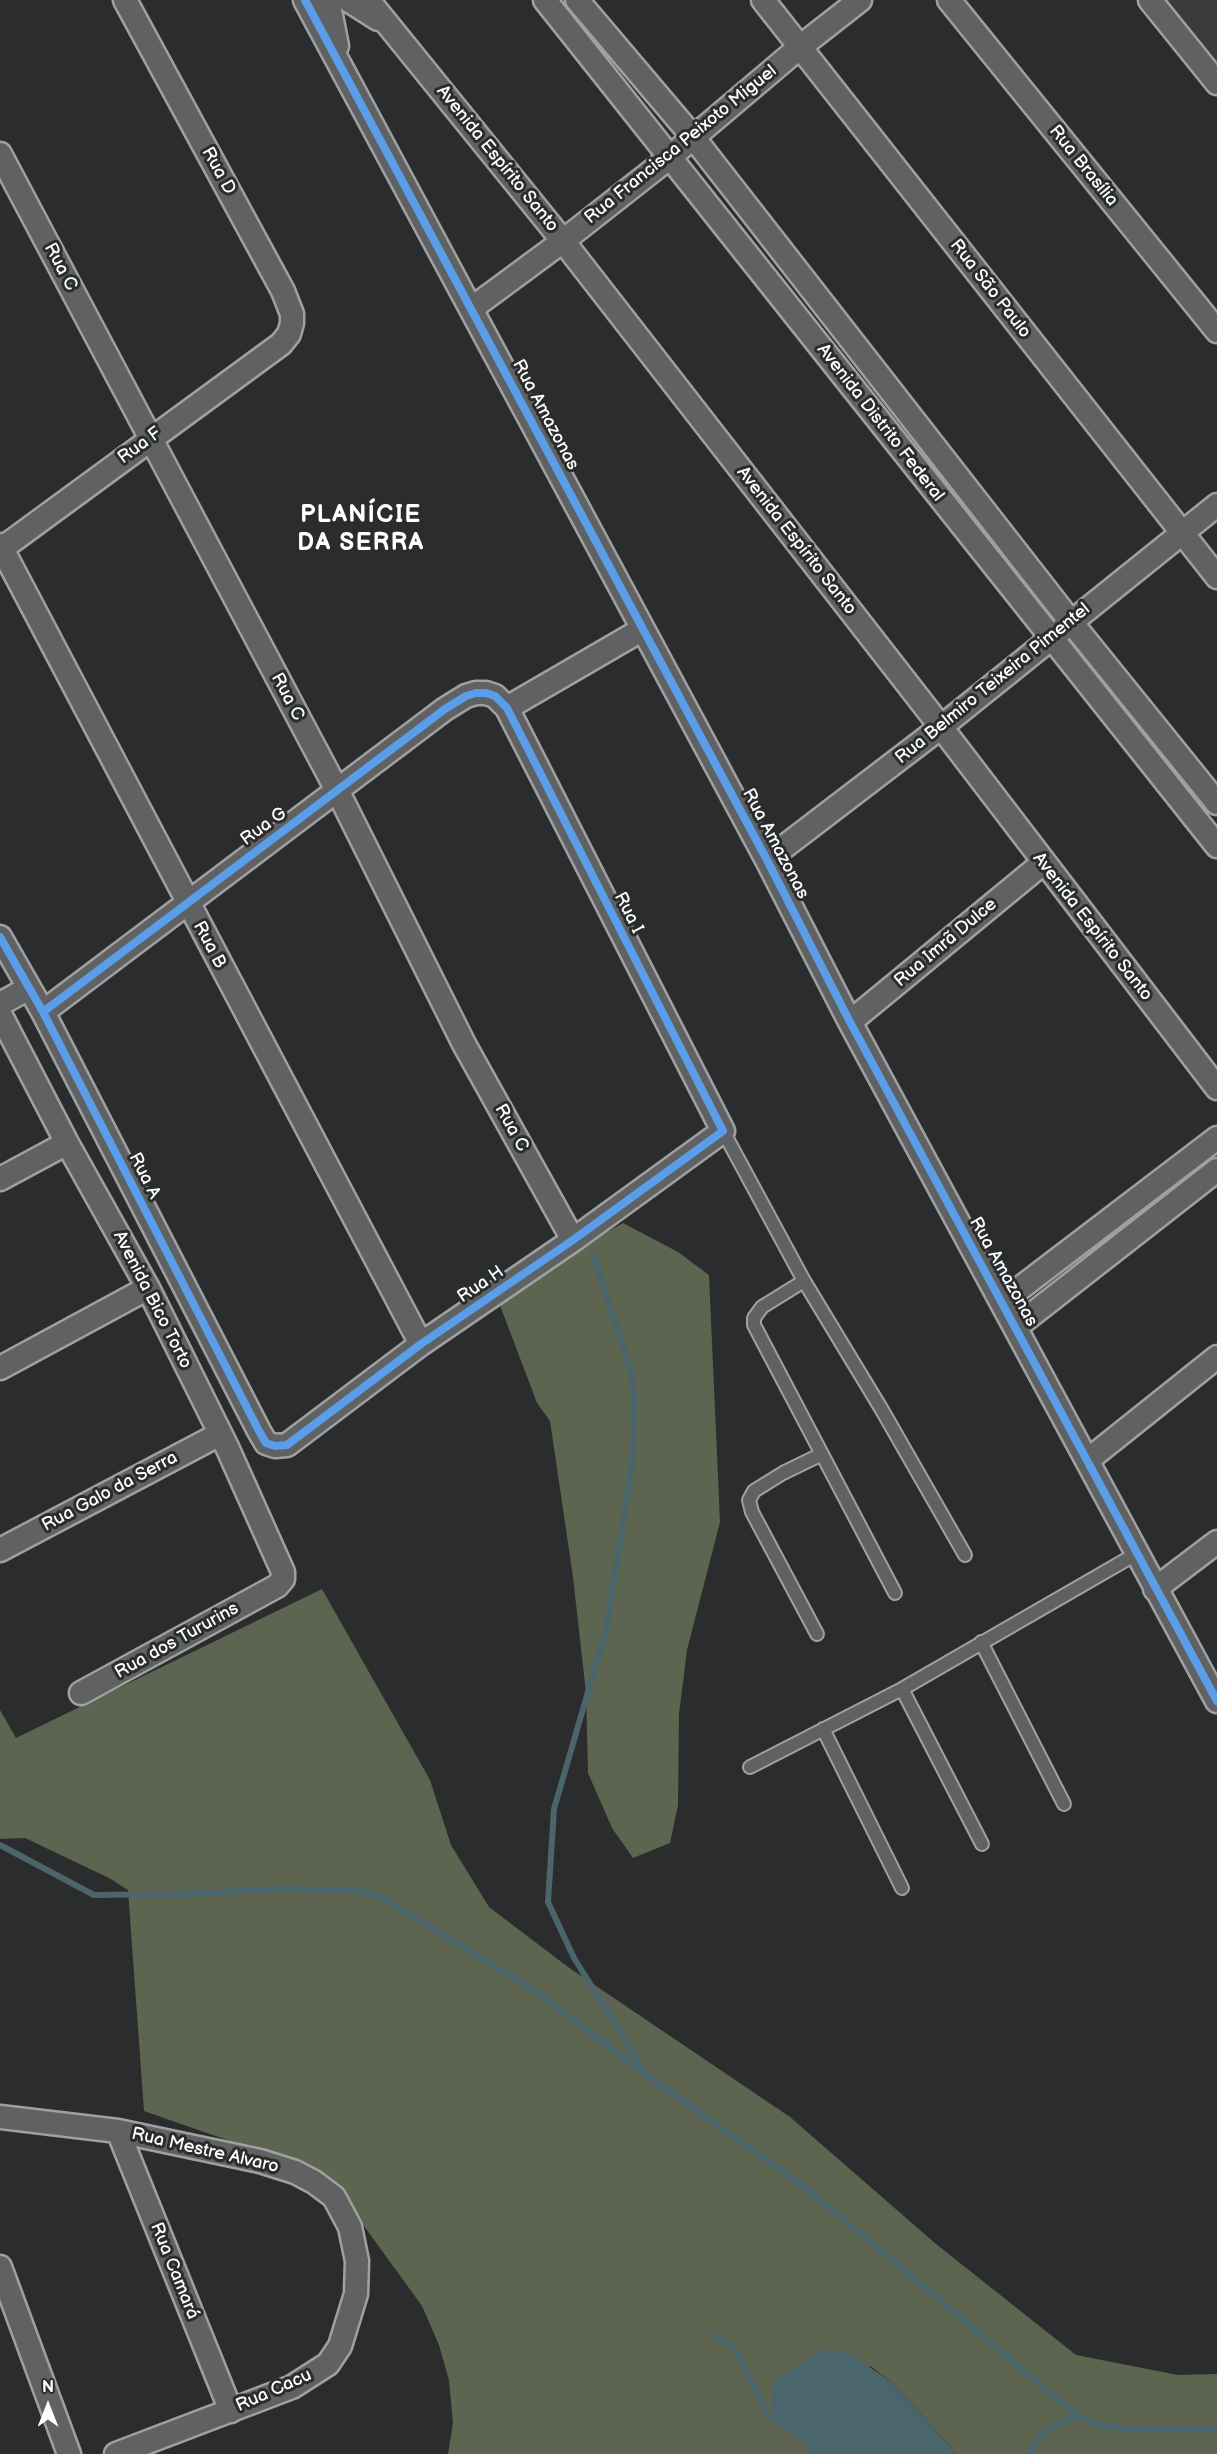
<!DOCTYPE html>
<meta charset="utf-8">
<style>
body{margin:0}
#map{position:relative;width:1217px;height:2454px;overflow:hidden;background:#2b2c2d;font-family:"Balsamiq Sans",sans-serif}
canvas{display:block}
.north{position:absolute;left:18px;top:2376px;width:60px;height:60px;-webkit-text-stroke:4px #2a2d2e;paint-order:stroke;rotate:0deg;font-size:16px;font-weight:700;line-height:24px;text-align:center;color:#fff}
.north::after{content:'';display:block;margin:auto;width:21px;height:27px;background:#fff;clip-path:polygon(50% 0,100% 100%,50% 72%,0 100%)}
</style>
<div id="map">
<canvas width="1217" height="2454"></canvas>
<div class="north">N</div>
</div>
<script>
const ctx = document.querySelector('canvas').getContext('2d');
ctx.lineJoin = 'round';
function paint(path, color) {
  ctx.fillStyle = color;
  ctx.fill(path, 'evenodd');
}
function shape(rows) {
  const path = new Path2D();
  for (const r of rows) {
    path.moveTo(r[0], r[1]);
    for (let i = 2; i < r.length; i += 2) path.lineTo(r[i], r[i + 1]);
  }
  return path;
}
function strokePath(path, color, width, dash) {
  ctx.strokeStyle = color;
  ctx.lineWidth = width;
  ctx.lineCap = dash ? 'butt' : 'round';
  ctx.setLineDash(dash || []);
  ctx.stroke(path);
}
function write(font, color, halo, rows, align = 'center') {
  ctx.font = font + ' "Balsamiq Sans",sans-serif';
  ctx.lineWidth = 6;
  ctx.setLineDash([]);
  ctx.textBaseline = 'middle';
  ctx.strokeStyle = halo;
  ctx.fillStyle = color;
  for (const [text, x, y, turn = 0] of rows) {
    ctx.save();
    ctx.translate(x, y);
    ctx.rotate((+turn || 0) * Math.PI / 180);
    ctx.textAlign = isNaN(turn) ? turn : align;
    if (halo) ctx.strokeText(text, 0, 0);
    ctx.fillText(text, 0, 0);
    ctx.restore();
  }
}
const built = shape([
 [1165,0,1217,0,1217,61,1215,63]
]);
const green = shape([
 [623,1223,678,1252,709,1275,720,1522,687,1650,679,1714,678,1805,670,1843,633,1858,612,1828,588,1773,586,1693,573,1577,550,1421,537,1403,498,1300,551,1264],
 [322,1589,430,1780,451,1845,489,1907,568,1967,790,2117,936,2244,1076,2355,1178,2375,1217,2374,1217,2454,957,2454,892,2382,870,2366,785,2427,797,2435,813,2454,448,2454,453,2423,449,2380,439,2345,422,2306,327,2175,144,2111,128,1890,109,1878,25,1838,0,1839,0,1710,16,1738]
]);
const water = shape([
 [826,2349,847,2352,892,2382,957,2454,813,2454,773,2414,771,2391,779,2377]
]);
const stream = shape([
 [593,1254,631,1372,634,1396,633,1459,606,1630,554,1809,548,1902,574,1958,646,2073],
 [0,1845,94,1895,182,1894,284,1889,359,1891,381,1897,535,1991,648,2076,806,2188,1078,2416,1100,2425,1128,2429,1217,2428],
 [714,2335,730,2345,737,2353,767,2413,774,2421,790,2428],
 [1029,2454,1039,2437,1046,2430,1078,2416]
]);
const service = shape([
 [723,1131,804,1281,882,1410,965,1555],
 [804,1281,762,1307,754,1318,754,1325,895,1593],
 [817,1634,752,1512,749,1500,754,1491,783,1473,822,1454],
 [981,1642,1064,1804],
 [902,1689,982,1844],
 [823,1729,902,1888],
 [750,1767,902,1689,1136,1554]
]);
const minor = shape([
 [305,0,767,860,850,1022,1217,1701],
 [328,0,337,46],
 [348,0,378,19],
 [368,0,563,241,941,727,1217,1088],
 [545,0,1217,846],
 [577,0,693,137,1071,622,1217,803],
 [763,0,1217,577],
 [949,0,1217,331],
 [1150,0,1217,83],
 [0,154,338,792,464,1044,573,1240],
 [471,309,563,241,670,157,800,47,860,0],
 [0,545,421,1344],
 [0,550,281,344,289,334,292,323,292,314,283,291,125,0],
 [507,708,643,629],
 [767,860,941,727,1217,505],
 [0,937,43,1012,259,1431,266,1443,275,1446,287,1445,421,1344,573,1240,723,1131,507,708,495,696,486,693,476,693,466,696,445,709,43,1012],
 [0,1004,29,988],
 [0,1014,67,1143,148,1288,227,1447,283,1572,283,1579,277,1586,81,1693],
 [850,1022,1043,863],
 [0,1179,67,1143],
 [1002,1302,1217,1138],
 [1016,1327,1217,1170],
 [0,1368,148,1288],
 [1088,1460,1217,1357],
 [0,1550,220,1434],
 [1155,1589,1217,1542],
 [0,2117,118,2131,260,2161,295,2172,314,2182,334,2197,350,2227,357,2261,356,2294,340,2346,328,2364,292,2387,116,2454],
 [118,2131,231,2411],
 [0,2267,69,2454]
]);
const cycleway = shape([
 [305,0,767,860,850,1022,1217,1701],
 [0,937,43,1012,259,1431,266,1443,275,1446,287,1445,421,1344,573,1240,723,1131,507,708,495,696,486,693,476,693,466,696,445,709,43,1012]
]);
const streetNames = [
 ["Rua Francisca Peixoto Miguel",681,145,-39],
 ["Avenida Espírito Santo",497,159,51],
 ["Rua Brasília",1083,166,51],
 ["Rua D",218,171,61],
 ["Rua C",60,267,62],
 ["Rua São Paulo",990,289,52],
 ["Rua Amazonas",545,415,62],
 ["Avenida Distrito Federal",880,423,52],
 ["Rua F",140,446,-36],
 ["Avenida Espírito Santo",796,541,52],
 ["Rua Belmiro Teixeira Pimentel",993,684,-39],
 ["Rua C",287,697,62],
 ["Rua G",264,827,-36],
 ["Rua Amazonas",775,844,62],
 ["Rua I",628,913,63],
 ["Avenida Espírito Santo",1092,927,52],
 ["Rua Imrã Dulce",946,943,-40],
 ["Rua B",209,945,62],
 ["Rua C",511,1128,61],
 ["Rua A",144,1176,63],
 ["Rua Amazonas",1003,1272,61],
 ["Rua H",481,1285,-34],
 ["Avenida Bico Torto",152,1300,63],
 ["Rua Galo da Serra",110,1492,-28],
 ["Rua dos Tururins",177,1641,-29],
 ["Rua Mestre Alvaro",205,2151,13],
 ["Rua Camará",174,2271,68],
 ["Rua Cacu",274,2391,-24]
];
const districtNames = [
 ["PLANÍCIE",361,516],
 ["DA SERRA",361,544]
];
paint(built, '#3d3a3a');
paint(green, '#5d6550');
paint(water, '#4a656b');
strokePath(stream, '#4a656b', 6);
strokePath(service, '#a0a0a0', 16);
strokePath(minor, '#a0a0a0', 27);
strokePath(service, '#606162', 12);
strokePath(minor, '#606162', 22);
strokePath(cycleway, '#5a9eea', 8);
write('18px', '#fff', '#2a2d2e', streetNames);
ctx.letterSpacing = '1.5px';
write('bold 24px', '#fff', '#2a2d2e', districtNames);
ctx.letterSpacing = '0px';
</script>
